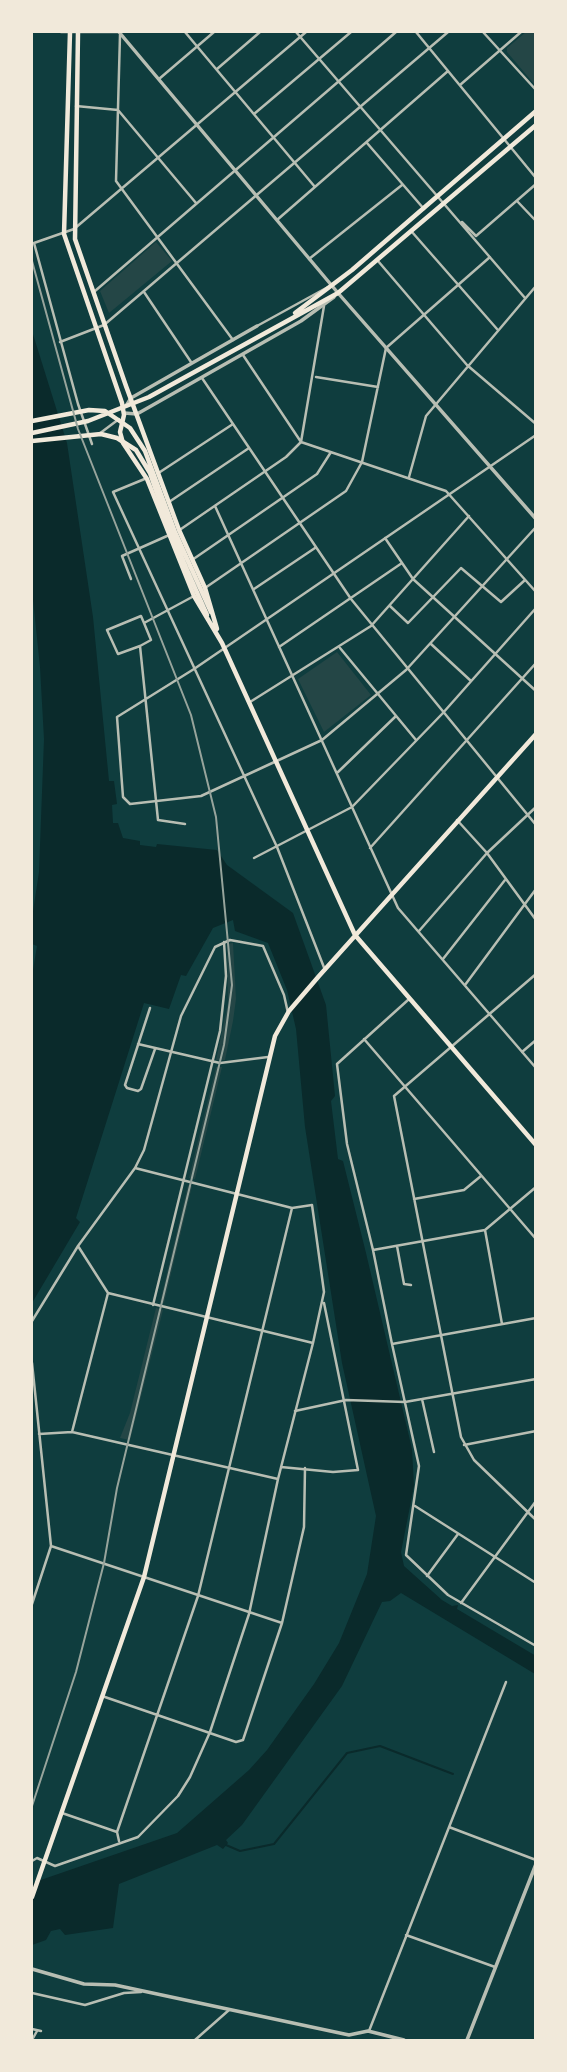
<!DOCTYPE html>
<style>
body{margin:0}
#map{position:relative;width:567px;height:2072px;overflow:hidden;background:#0f3d3e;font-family:"Fira Sans Condensed",sans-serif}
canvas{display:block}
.frame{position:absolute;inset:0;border:33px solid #f1e9da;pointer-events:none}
</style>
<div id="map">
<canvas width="567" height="2072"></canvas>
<div class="frame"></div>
</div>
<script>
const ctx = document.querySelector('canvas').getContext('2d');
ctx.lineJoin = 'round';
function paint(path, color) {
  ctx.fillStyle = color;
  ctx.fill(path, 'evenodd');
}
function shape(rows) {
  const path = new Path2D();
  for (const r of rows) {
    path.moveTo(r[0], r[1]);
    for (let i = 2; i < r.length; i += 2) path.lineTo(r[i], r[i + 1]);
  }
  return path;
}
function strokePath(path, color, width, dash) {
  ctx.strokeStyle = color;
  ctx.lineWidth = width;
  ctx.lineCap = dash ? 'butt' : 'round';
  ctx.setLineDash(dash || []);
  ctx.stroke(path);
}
const green = shape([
 [526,32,535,32,535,85,507,52,507,48],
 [156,242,172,261,109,313,100,291],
 [337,652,371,695,324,732,298,679],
 [233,943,236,999,233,1021,225,1060,216,1060,228,1003,227,944],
 [216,1067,222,1067,195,1179,189,1178],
 [188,1185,192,1186,164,1303,160,1302],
 [156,1308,163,1310,130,1440,120,1438,130,1413]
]);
const water = shape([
 [32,331,67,443,93,617,109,781,114,781,117,804,112,805,113,823,118,823,123,838,140,841,140,845,156,847,157,844,217,850,227,865,293,913,326,1005,335,1096,331,1101,338,1159,343,1161,366,1253,412,1449,414,1486,401,1552,404,1566,442,1600,452,1606,458,1605,457,1609,536,1656,535,1674,401,1593,390,1601,382,1602,342,1686,242,1825,226,1840,228,1843,223,1849,217,1845,119,1884,113,1928,65,1935,60,1929,51,1931,46,1940,32,1945,32,1883,177,1833,249,1770,267,1750,314,1684,339,1643,367,1574,376,1516,342,1363,305,1127,296,1029,287,990,268,943,235,931,233,920,213,928,186,976,181,975,169,1009,144,1003,76,1218,80,1222,32,1303,32,976,37,946,32,944,32,918,39,872,44,739,40,667,32,590]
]);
const stream = shape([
 [226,1845,240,1851,274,1844,347,1753,380,1746,453,1774]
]);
const minor = shape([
 [61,32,121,32],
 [185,32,315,187],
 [296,32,525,298],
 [416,32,536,178],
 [483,32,536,90],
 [120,35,116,181,233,340],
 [217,69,260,32],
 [159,79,214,32],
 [460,85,521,32],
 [76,106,118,110,196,203],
 [254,114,351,32],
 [367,143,424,209],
 [517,201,536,221],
 [277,220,448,71],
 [462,222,476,236,536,184],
 [412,232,497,329],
 [309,259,402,185],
 [378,261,467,365,536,424],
 [95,291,396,32],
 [144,292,191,362],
 [257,326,328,287],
 [60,342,104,325,448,32],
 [243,355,301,442,446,491,536,592],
 [316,377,378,387],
 [202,378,351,599,536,825],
 [99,434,119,419],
 [536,435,194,669,117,717,123,797,130,804,201,796,322,740,406,670,536,527],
 [92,444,78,404,34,243,74,229,306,32],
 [160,472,233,424],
 [409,477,426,416,536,286],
 [147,478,113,492,277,847,325,970],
 [169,502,249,448],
 [215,506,398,908,536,1068],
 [181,529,286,457,301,442,324,306],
 [385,538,413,579,536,691],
 [192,560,317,474,331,452],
 [131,579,122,556,167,536],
 [205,588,346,491,362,462,386,348,490,257],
 [254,589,315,548],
 [390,606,408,623,461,568,501,602,525,580],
 [144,623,151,640,140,646,158,820,185,824],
 [431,644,471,681],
 [140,646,118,654,107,630,141,616,144,623,194,596],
 [279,647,402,563],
 [340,648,416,740],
 [250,702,371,626,469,516],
 [338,772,396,716],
 [457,820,487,853,536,920],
 [370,848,536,663],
 [254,858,352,807,442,714,536,608],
 [419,931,487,853,536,807],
 [443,959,505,880],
 [536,974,394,1096,461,1437,474,1460,536,1520],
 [465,985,536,889],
 [150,1008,125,1085,127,1088,138,1091,141,1089,155,1049],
 [364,1039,536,1239],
 [138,1044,220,1063,268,1057],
 [522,1052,536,1040],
 [414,1199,464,1190,481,1176],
 [485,1230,373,1250,392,1344,536,1318],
 [397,1246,404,1284,411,1285],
 [373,1250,347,1144,337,1064,408,1000],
 [108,1293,313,1343,324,1292,312,1205,292,1208],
 [153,1305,220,1031,226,976,224,942],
 [32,1321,78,1246,135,1168,144,1150,181,1016,215,947,230,940,263,946,284,995,288,1013],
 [502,1324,485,1230,536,1187],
 [392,1344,419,1466,406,1555,448,1595,536,1646],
 [32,1363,51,1546,32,1604],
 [422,1399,434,1452],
 [295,1411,346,1400,405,1402,536,1379],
 [72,1432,108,1293,78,1246],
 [39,1434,72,1432,278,1479],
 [464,1445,536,1431],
 [281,1467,333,1472,358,1470,324,1303],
 [415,1506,536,1583],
 [51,1546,282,1623],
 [427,1576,458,1534],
 [461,1603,536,1501],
 [102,1696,236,1742,243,1740,282,1623,304,1527,305,1468],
 [62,1813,117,1832,119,1841],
 [449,1827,536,1860],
 [117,1832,198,1596,292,1208,135,1168],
 [32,1861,37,1858,55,1866,138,1837,178,1796,190,1777,210,1732,249,1614,278,1479,313,1343],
 [406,1935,495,1967],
 [32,1993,85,2005,124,1993,141,1992],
 [32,2029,41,2031],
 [369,2031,506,1682],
 [32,2040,37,2031],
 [195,2040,229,2010]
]);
const tertiary = shape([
 [119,32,338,293,536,519],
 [126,406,131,398,257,326],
 [124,413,137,414,301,321,334,297],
 [32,1969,84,1984,115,1985,349,2035,368,2031,404,2040],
 [467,2040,536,1864]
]);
const secondary = shape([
 [295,313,352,270,536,111],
 [32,421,89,410,105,411,130,428,145,451,175,532,211,612],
 [32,433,88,421,149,397,338,293,536,125],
 [32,441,101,434,117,438,136,450,150,473,171,534,207,615]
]);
const primary = shape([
 [70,32,64,234,122,403,124,415,120,432,123,443,147,479,194,596,222,643,355,935,536,1145],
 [78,32,75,239,126,386,179,530,205,588,217,629],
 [32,1897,144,1577,275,1036,289,1011,319,976,536,734]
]);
const rail = shape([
 [32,261,78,429,191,715,216,817,232,985,224,1045,117,1488,104,1563,76,1672,32,1806]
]);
paint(green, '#244646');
paint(water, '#0a2a2b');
strokePath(stream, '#0a2a2b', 2);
strokePath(minor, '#b8beb3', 2.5);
strokePath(tertiary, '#b8beb3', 3.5);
strokePath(secondary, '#f1e9da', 4.5);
strokePath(primary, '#f1e9da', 4.5);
strokePath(rail, '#97a49c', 2);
</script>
